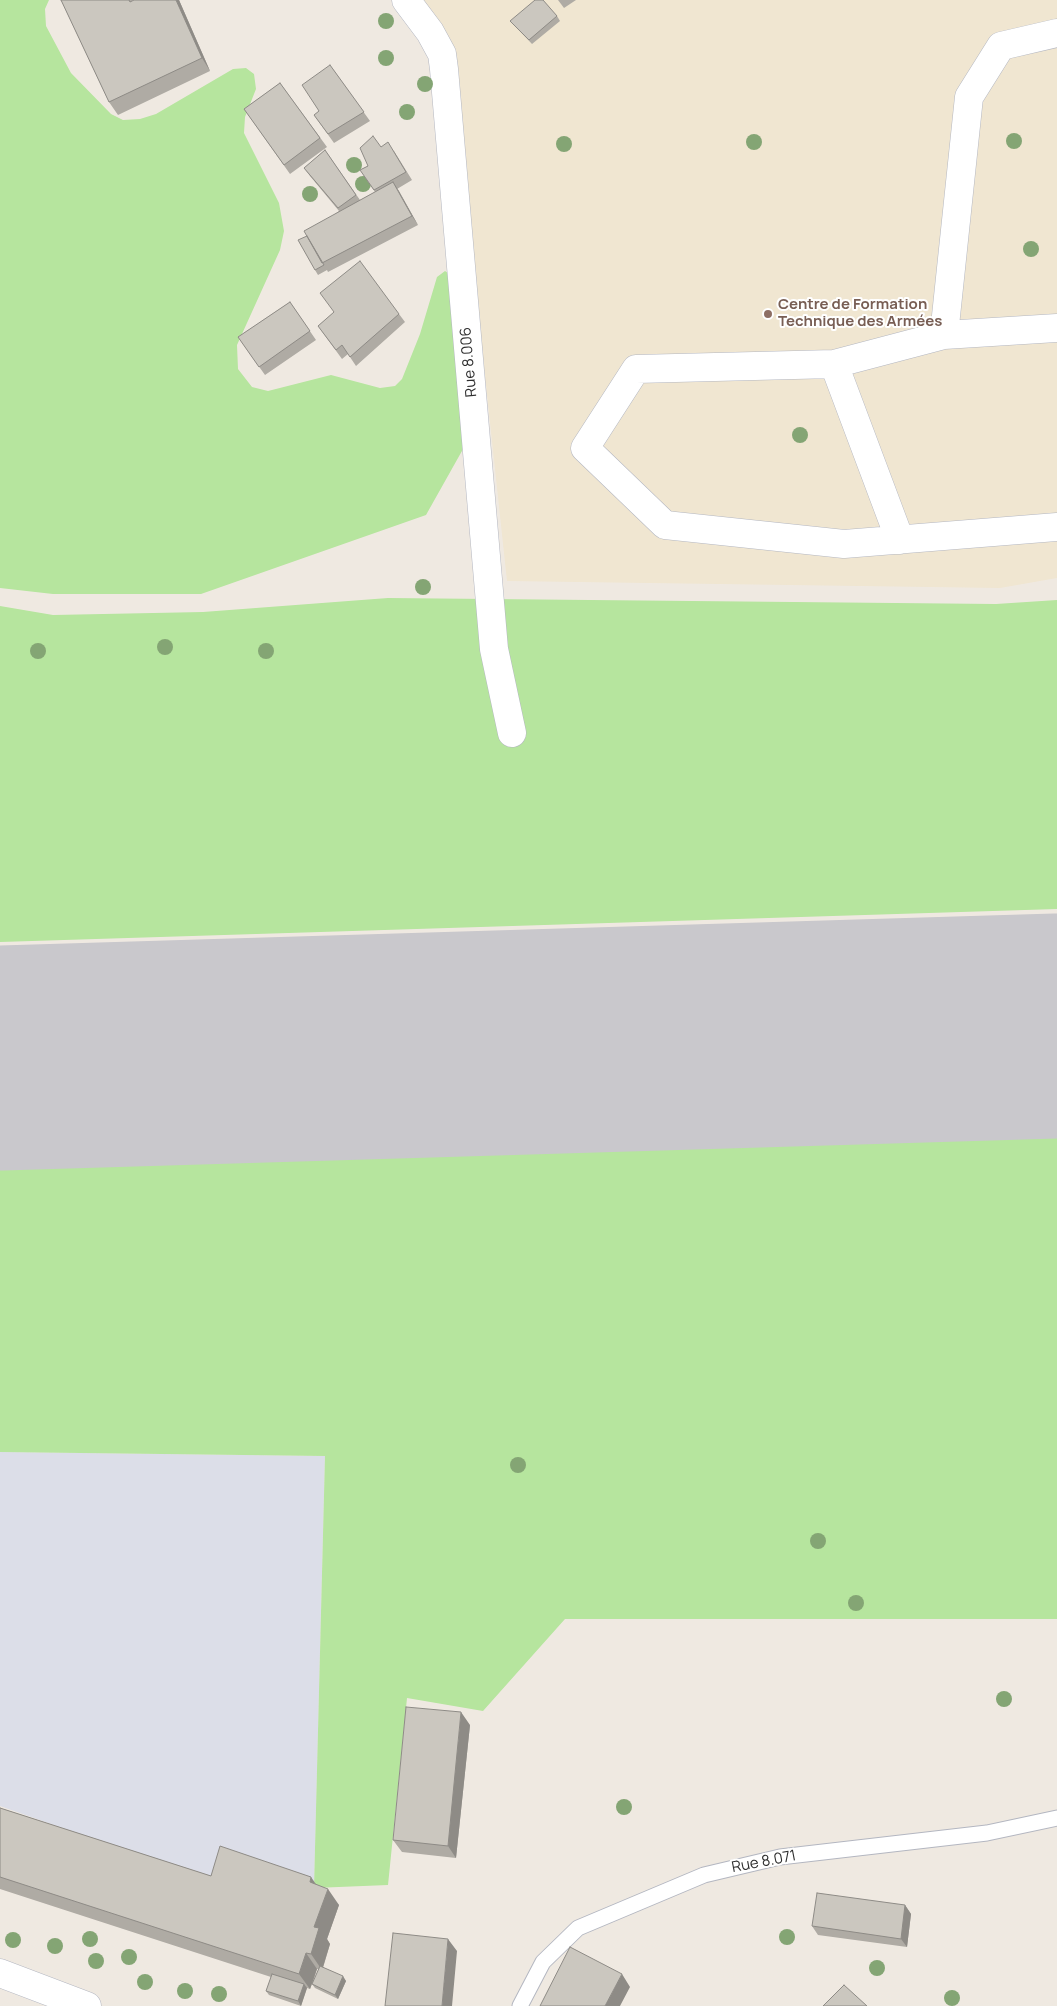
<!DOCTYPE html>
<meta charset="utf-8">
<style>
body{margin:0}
canvas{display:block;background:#efe9e1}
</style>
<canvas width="1057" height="2006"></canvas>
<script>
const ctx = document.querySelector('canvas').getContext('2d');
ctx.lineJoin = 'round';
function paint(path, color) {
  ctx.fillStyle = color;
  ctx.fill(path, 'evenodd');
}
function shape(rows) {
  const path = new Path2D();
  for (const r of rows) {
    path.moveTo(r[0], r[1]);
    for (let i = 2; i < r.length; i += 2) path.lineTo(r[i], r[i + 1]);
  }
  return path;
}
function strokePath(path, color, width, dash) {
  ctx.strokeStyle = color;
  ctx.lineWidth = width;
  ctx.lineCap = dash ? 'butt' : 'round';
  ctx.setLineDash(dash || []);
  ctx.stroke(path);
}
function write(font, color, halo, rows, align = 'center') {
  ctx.font = font + ' Manrope,sans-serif';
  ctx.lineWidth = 4;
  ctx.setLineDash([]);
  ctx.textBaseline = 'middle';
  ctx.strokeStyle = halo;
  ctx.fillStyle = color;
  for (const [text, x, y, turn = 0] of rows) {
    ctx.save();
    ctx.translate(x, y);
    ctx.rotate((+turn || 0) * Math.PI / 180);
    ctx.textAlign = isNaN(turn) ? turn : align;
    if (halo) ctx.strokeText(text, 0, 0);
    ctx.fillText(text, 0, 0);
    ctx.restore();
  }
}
const education = shape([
 [413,0,1057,0,1057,578,1000,588,507,581,450,49]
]);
const airport = shape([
 [0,1452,325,1456,314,1888,210,1880,0,1806]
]);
const green = shape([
 [0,0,49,0,45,9,46,26,71,73,111,114,123,120,140,119,156,114,233,69,246,68,254,74,256,89,245,117,244,133,279,203,284,231,280,250,237,345,238,369,252,387,268,391,331,375,380,388,395,386,402,379,420,334,437,277,445,271,457,279,476,426,426,515,201,594,53,594,0,588],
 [388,598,996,604,1057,600,1057,909,0,942,0,606,53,615,203,612],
 [1057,1125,1057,1619,565,1619,483,1711,407,1698,388,1885,314,1888,325,1456,0,1452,0,1159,7,1157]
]);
const runway = shape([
 [0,1058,1057,1026]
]);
const service = shape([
 [520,2006,543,1962,578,1928,704,1875,780,1857,987,1833,1057,1818]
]);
const minor = shape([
 [406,0,430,32,442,54,444,69,494,649,512,733],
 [1057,33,1001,46,969,97,944,335,834,364,636,369,585,448,665,525,844,544,1057,527],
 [944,335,1057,328],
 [834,364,900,540]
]);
const tertiary = shape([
 [0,1973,87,2006]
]);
const trees = [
 [386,21],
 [386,58],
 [425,84],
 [407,112],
 [1014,141],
 [754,142],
 [564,144],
 [354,165],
 [363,184],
 [310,194],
 [1031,249],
 [800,435],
 [423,587],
 [165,647],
 [38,651],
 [266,651],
 [518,1465],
 [818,1541],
 [856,1603],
 [1004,1699],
 [624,1807],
 [787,1937],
 [90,1939],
 [13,1940],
 [55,1946],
 [129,1957],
 [96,1961],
 [877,1968],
 [145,1982],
 [185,1991],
 [219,1994],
 [952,1998]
];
const wall = shape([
 [61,0,132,0,133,1,134,0,179,0,210,71,118,115,109,102],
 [558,0,576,0,564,8],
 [557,16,560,21,532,44,514,25,510,21],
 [330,65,370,121,334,143,314,115,319,111],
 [280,83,327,147,290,174,244,109],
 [381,147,394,151,412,180,397,189,418,225,328,272,327,270,318,275,315,270,307,236,339,211,310,176,304,168,325,150,360,200,375,192,360,170,368,166],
 [290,302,316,340,265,375,238,337],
 [334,312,399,314,405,322,356,366,348,354,342,359,318,326],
 [470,1725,456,1858,402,1852,393,1840],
 [0,1808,211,1876,316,1884,339,1905,327,1939,330,1944,323,1968,346,1981,338,1999,315,1988,312,1984,310,1989,307,1988,301,2006,269,1995,266,1991,271,1977,0,1889],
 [317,1969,319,1969,313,1982],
 [905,1905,911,1914,907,1947,818,1935,812,1926]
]);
const shadedWall = shape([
 [176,0,179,0,210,71,202,58],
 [393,182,399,191,418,225,412,216],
 [461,1712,470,1725,456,1858,448,1846],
 [311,1877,322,1893,310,1882],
 [328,1889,339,1905,327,1939,330,1944,322,1970,311,1954,314,1927],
 [905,1905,911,1914,907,1947,901,1939],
 [448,1939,457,1951,452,2006,442,2006],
 [306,1953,317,1969,310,1989,299,1974],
 [622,1974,630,1987,620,2006,605,2006],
 [343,1976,346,1981,338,1999,335,1995],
 [304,1984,307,1988,301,2006,298,2001]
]);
const building = shape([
 [61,0,129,0,130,2,134,0,176,0,202,58,109,102,61,0],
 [535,0,543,0,557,16,529,40,510,21,535,0],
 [330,65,364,112,328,134,314,115,319,111,302,85,330,65],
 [280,83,320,138,284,165,244,109,280,83],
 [373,136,381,147,388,142,406,172,374,190,360,170,368,166,360,148,373,136],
 [325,150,356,195,338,208,304,168,325,150],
 [393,182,412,216,322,263,304,231,393,182],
 [307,236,324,265,315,270,298,240,307,236],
 [360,261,399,314,350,357,342,345,336,350,318,326,334,312,320,293,360,261],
 [290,302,310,331,259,367,238,337,290,302],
 [406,1707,461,1712,448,1846,393,1840,406,1707],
 [0,1808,211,1876,220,1846,311,1877,310,1882,328,1889,314,1927,319,1928,311,1954,306,1953,299,1974,0,1877,0,1808],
 [817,1893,905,1905,901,1939,812,1926,817,1893],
 [393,1933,448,1939,442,2006,385,2006,393,1933],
 [570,1947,622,1974,605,2006,540,2006,570,1947],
 [320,1966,343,1976,335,1995,312,1984,320,1966],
 [272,1974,304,1984,298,2001,266,1991,272,1974],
 [844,1985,867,2006,823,2006,844,1985]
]);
const markers = [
 [768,314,5,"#8d6e63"]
];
const educationNames = [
 ["Centre de Formation",778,305],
 ["Technique des Armées",778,322]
];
const streetNames = [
 ["Rue 8.006",469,362,-95],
 ["Rue 8.071",764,1862,-11]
];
paint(education, '#f0e6d1');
paint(airport, '#dcdee8');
paint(green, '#b6e59e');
strokePath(runway, '#c9c8cc', 225);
strokePath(service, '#b4b7c1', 17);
strokePath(minor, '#b4b7c1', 29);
strokePath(tertiary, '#b4b7c1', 29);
strokePath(service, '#fff', 15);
strokePath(minor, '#fff', 28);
strokePath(tertiary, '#fff', 28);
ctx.fillStyle = '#84a574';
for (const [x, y] of trees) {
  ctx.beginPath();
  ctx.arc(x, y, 8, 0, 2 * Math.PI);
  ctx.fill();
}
paint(wall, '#afaba4');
paint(shadedWall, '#8e8b86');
paint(building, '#cbc7bf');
strokePath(building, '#8e8b86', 1);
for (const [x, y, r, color] of markers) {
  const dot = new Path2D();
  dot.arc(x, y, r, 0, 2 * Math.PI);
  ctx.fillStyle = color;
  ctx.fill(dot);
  strokePath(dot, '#fff', 2);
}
write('bold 15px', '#785e54', '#fff', educationNames, 'left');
write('15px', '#2e2e2e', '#fff', streetNames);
</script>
